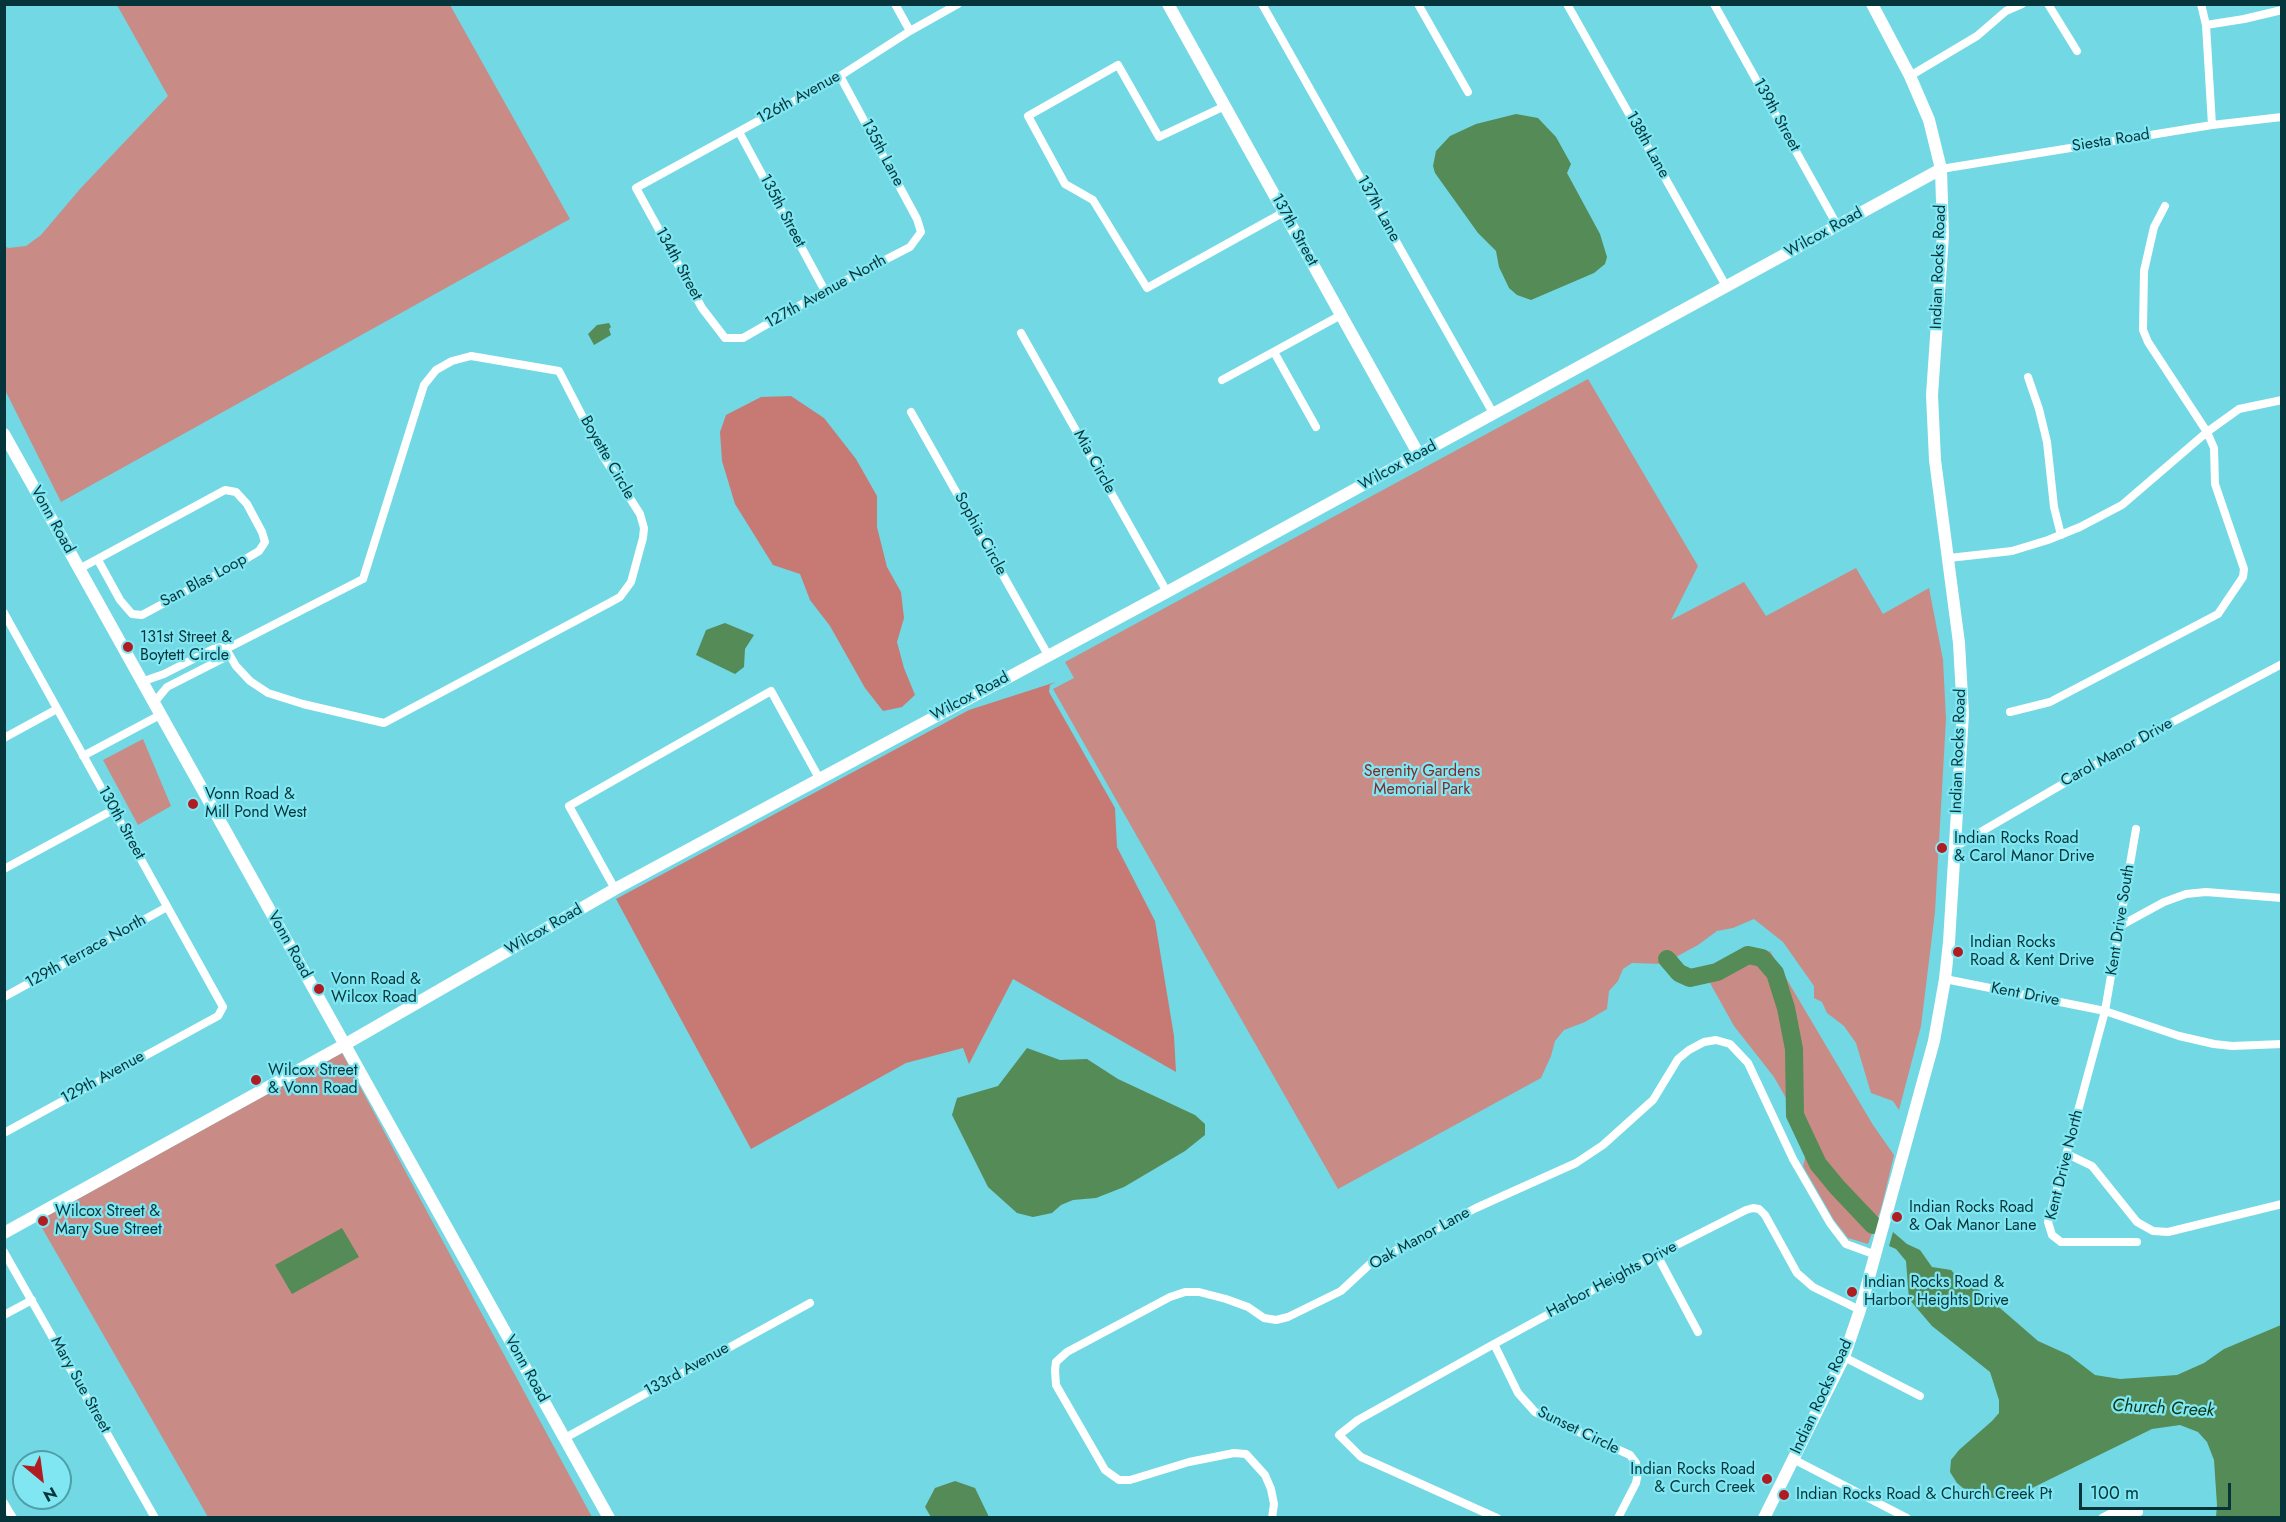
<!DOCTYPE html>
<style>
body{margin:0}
#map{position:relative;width:2286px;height:1522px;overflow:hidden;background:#72d8e4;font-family:Jost,sans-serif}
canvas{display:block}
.frame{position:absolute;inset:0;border:6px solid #05353a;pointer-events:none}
.north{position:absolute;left:12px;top:1450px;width:60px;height:60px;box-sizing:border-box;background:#7fe6f2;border:2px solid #4e9fa8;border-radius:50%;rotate:151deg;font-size:16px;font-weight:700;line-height:24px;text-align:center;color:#05353a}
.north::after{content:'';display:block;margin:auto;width:21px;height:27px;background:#af1d23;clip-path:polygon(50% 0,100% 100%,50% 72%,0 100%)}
.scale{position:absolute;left:2079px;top:1483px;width:152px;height:27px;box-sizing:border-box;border:3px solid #05353a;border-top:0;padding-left:8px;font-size:18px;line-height:21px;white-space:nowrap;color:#05353a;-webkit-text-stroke:4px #7fe6f2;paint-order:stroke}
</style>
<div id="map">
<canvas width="2286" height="1522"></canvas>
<div class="frame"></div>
<div class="north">N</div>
<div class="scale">100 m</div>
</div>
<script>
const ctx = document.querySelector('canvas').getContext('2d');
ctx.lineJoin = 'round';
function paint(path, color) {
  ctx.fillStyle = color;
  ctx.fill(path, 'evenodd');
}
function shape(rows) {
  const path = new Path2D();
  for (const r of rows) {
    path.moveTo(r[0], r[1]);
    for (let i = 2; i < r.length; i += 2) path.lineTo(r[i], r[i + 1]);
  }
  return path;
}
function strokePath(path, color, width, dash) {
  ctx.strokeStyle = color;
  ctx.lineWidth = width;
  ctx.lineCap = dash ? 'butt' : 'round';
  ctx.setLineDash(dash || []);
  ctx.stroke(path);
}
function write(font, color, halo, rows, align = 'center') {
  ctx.font = font + ' Jost,sans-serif';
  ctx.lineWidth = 4.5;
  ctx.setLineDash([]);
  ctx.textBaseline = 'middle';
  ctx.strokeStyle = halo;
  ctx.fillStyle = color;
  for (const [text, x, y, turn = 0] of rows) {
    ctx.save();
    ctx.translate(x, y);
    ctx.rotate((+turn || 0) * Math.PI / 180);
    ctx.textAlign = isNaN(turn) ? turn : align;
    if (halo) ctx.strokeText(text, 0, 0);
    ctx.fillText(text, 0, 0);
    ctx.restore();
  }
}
const green = shape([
 [117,5,450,5,570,219,61,502,5,390,5,246,8,248,26,246,41,235,80,189,168,96],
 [1588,379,1698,566,1671,620,1744,582,1766,616,1856,568,1883,614,1929,588,1943,660,1946,719,1935,912,1921,1026,1899,1110,1893,1101,1871,1093,1856,1043,1844,1026,1827,1013,1822,1002,1814,998,1814,986,1783,942,1754,919,1733,928,1717,931,1698,945,1663,964,1632,963,1623,969,1618,981,1609,991,1607,1009,1585,1022,1564,1030,1555,1041,1551,1056,1541,1078,1338,1189,1053,689,1074,678,1065,662],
 [143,739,171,806,138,825,103,760],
 [1770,951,1873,1125,1894,1155,1881,1209,1868,1244,1848,1238,1834,1220,1803,1166,1808,1147,1794,1112,1774,1077,1734,1026,1710,983],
 [342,1053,476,1303,592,1517,208,1517,38,1221]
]);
const forest = shape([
 [791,396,824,418,856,459,877,496,877,527,887,567,901,592,904,618,897,642,904,668,915,695,902,707,883,711,865,688,830,626,810,600,800,574,773,565,735,504,722,461,720,432,726,415,761,397],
 [1056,682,1050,685,1049,692,1115,808,1117,847,1155,921,1174,1036,1176,1072,1013,979,969,1064,963,1048,906,1063,751,1149,616,899,969,710]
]);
const water = shape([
 [1516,114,1538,118,1556,137,1571,164,1567,173,1600,234,1607,257,1605,264,1594,273,1531,300,1517,295,1509,288,1499,267,1496,251,1478,233,1435,173,1433,166,1436,151,1450,136,1476,124],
 [609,323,611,327,609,329,611,335,594,345,588,334,597,325],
 [725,623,754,635,745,649,744,667,735,674,696,655,706,630],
 [1027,1048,1060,1060,1087,1059,1118,1079,1195,1115,1205,1124,1205,1135,1185,1151,1124,1187,1096,1198,1073,1200,1061,1205,1052,1213,1033,1217,1017,1213,988,1187,952,1115,957,1098,998,1086],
 [342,1228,359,1257,292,1294,275,1265],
 [1893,1232,1907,1244,1920,1250,1932,1267,1951,1270,1964,1284,1970,1282,2038,1341,2069,1355,2095,1375,2120,1379,2177,1375,2204,1363,2224,1349,2281,1325,2281,1517,2216,1517,2217,1505,2214,1460,2207,1442,2198,1432,2180,1425,2152,1429,2022,1493,1993,1498,1963,1488,1957,1483,1950,1472,1951,1460,1959,1450,1992,1421,1999,1413,1999,1400,1990,1372,1932,1326,1909,1299,1906,1261,1896,1249,1889,1246],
 [955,1481,975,1488,989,1517,931,1517,925,1507,935,1488]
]);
const river = shape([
 [1667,959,1679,973,1690,978,1717,972,1748,955,1762,958,1775,973,1786,1008,1794,1049,1795,1115,1818,1164,1837,1187,1873,1225]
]);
const street = shape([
 [895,4,910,31],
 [1262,4,1493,413],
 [1418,4,1468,92],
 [1567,4,1726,286],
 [1714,4,1837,225],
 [2048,4,2077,51],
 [2201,4,2206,25,2212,125],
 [2206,25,2244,19,2282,10],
 [840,76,917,219,921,232,910,247,825,291,743,338,725,338,702,308,636,188,840,76,910,31,958,4],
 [1910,76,1977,36,2006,11,2022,4],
 [1225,106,1159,137,1118,65,1028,116,1065,184,1093,200,1147,288,1284,212],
 [739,132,825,291],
 [1941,169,2212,125,2282,117],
 [1021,333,1167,592],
 [1274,352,1316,427],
 [471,356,559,371,603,456,640,514,644,528,643,538,631,582,620,597,611,602,384,723,303,704,268,693,250,681,236,666,226,649,363,579,424,385,436,370,452,361,471,356],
 [2028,377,2039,409,2047,442,2054,507,2061,535],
 [1222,380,1341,315],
 [911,412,1048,655],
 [1949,558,2012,551,2048,540,2080,527,2122,505,2207,432,2239,409,2282,400],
 [79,569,225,490,236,492,247,504,262,532,265,542,259,551,244,560,142,615,132,614,120,600,98,560],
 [4,613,223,1007,218,1016,4,1133],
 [141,682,164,674,213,649,220,647,226,649,222,659,167,687,153,704],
 [2010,712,2050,702,2218,614,2243,577,2244,569,2215,484,2214,448,2207,432,2148,342,2143,330,2144,271,2154,227,2165,206],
 [4,738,57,709],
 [83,756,160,715],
 [2136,829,2105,1011,2048,1222,2052,1235,2061,1242,2137,1242],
 [1955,847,2133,743,2282,664],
 [4,869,113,810],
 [615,889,569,806,771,691,819,778],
 [2120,926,2164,902,2186,894,2206,892,2282,898],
 [1945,979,2105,1011,2179,1036,2214,1044,2232,1046,2282,1044],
 [4,997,167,907],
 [2067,1154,2092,1166,2137,1222,2153,1231,2168,1232,2282,1204],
 [4,1252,155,1518],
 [1657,1255,1698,1332],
 [4,1315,32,1300],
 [1494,1344,1518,1393,1535,1412,1630,1455,1636,1463,1638,1473,1636,1483,1618,1518],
 [1844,1357,1920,1396],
 [565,1438,810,1303],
 [1793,1459,1907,1518],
 [4,1503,13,1518],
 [1272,1518,1274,1504,1271,1489,1265,1475,1246,1454,1234,1453,1189,1462,1130,1480,1119,1480,1105,1470,1056,1385,1055,1370,1056,1362,1067,1352,1170,1297,1185,1292,1199,1292,1226,1299,1248,1307,1264,1318,1276,1320,1288,1317,1341,1291,1370,1264,1476,1208,1576,1163,1603,1145,1653,1100,1678,1059,1689,1050,1704,1042,1716,1040,1730,1044,1748,1063,1793,1159,1830,1223,1846,1244,1876,1255],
 [1497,1518,1361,1457,1339,1435,1358,1420,1494,1344,1657,1255,1746,1210,1753,1208,1759,1209,1765,1215,1797,1273,1813,1287,1860,1310],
 [2102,1518,2113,1512,2139,1512]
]);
const secondary = shape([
 [1168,4,1419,455],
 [4,434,609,1518],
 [4,1233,344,1045,615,889,1167,592,1941,169],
 [1764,1518,1844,1357,1860,1310,1934,1041,1945,979,1949,942,1963,714,1959,643,1935,460,1932,395,1943,235,1941,169,1929,120,1910,76,1872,4]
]);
const markers = [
 [128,647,6,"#af1d23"],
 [193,804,6,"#af1d23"],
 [1942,848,6,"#af1d23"],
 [1958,952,6,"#af1d23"],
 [319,989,6,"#af1d23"],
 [256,1080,6,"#af1d23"],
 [1897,1217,6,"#af1d23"],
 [43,1221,6,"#af1d23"],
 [1852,1292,6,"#af1d23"],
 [1767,1479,6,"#af1d23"],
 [1784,1495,6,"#af1d23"]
];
const streetNames = [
 ["126th Avenue",799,98,-29],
 ["139th Street",1776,115,61],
 ["Siesta Road",2111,141,-9],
 ["138th Lane",1647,145,61],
 ["135th Lane",882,153,62],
 ["137th Lane",1378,209,61],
 ["135th Street",782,211,62],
 ["137th Street",1294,230,61],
 ["Wilcox Road",1824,233,-29],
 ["134th Street",678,264,61],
 ["Indian Rocks Road",1939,267,-88],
 ["127th Avenue North",826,292,-29],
 ["Boyette Circle",607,458,60],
 ["Mia Circle",1094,462,61],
 ["Wilcox Road",1398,466,-29],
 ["Vonn Road",52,520,61],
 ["Sophia Circle",980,534,61],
 ["San Blas Loop",204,581,-28],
 ["Wilcox Road",970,697,-28],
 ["Indian Rocks Road",1959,751,-88],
 ["Carol Manor Drive",2117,753,-29],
 ["130th Street",121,823,61],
 ["Kent Drive South",2121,920,-81],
 ["Wilcox Road",544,930,-30],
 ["Vonn Road",289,945,61],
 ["129th Terrace North",86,952,-29],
 ["Kent Drive",2025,995,11],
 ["129th Avenue",103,1078,-29],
 ["Kent Drive North",2065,1165,-76],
 ["Oak Manor Lane",1420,1239,-29],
 ["Harbor Heights Drive",1612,1280,-28],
 ["Vonn Road",526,1369,61],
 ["133rd Avenue",687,1370,-29],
 ["Mary Sue Street",80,1385,61],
 ["Indian Rocks Road",1822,1397,-65],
 ["Sunset Circle",1578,1431,26]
];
const poiNames = [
 ["131st Street &",140,638],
 ["Boytett Circle",140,656],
 ["Vonn Road &",205,795],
 ["Mill Pond West",205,813],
 ["Indian Rocks Road",1954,839],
 ["& Carol Manor Drive",1954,857],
 ["Indian Rocks",1970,943],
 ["Road & Kent Drive",1970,961],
 ["Vonn Road &",331,980],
 ["Wilcox Road",331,998],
 ["Wilcox Street",268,1071],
 ["& Vonn Road",268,1089],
 ["Indian Rocks Road",1909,1208],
 ["& Oak Manor Lane",1909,1226],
 ["Wilcox Street &",55,1212],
 ["Mary Sue Street",55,1230],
 ["Indian Rocks Road &",1864,1283],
 ["Harbor Heights Drive",1864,1301],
 ["Indian Rocks Road",1755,1470,"right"],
 ["& Curch Creek",1755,1488,"right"],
 ["Indian Rocks Road & Church Creek Pt",1796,1495]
];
const parkNames = [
 ["Serenity Gardens",1422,772],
 ["Memorial Park",1422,790]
];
const waterNames = [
 ["Church Creek",2163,1409,3]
];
paint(green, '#c98b85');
paint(forest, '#c77a73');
paint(water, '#548b57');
strokePath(river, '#548b57', 18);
strokePath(street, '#fff', 8);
strokePath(secondary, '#fff', 12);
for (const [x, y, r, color] of markers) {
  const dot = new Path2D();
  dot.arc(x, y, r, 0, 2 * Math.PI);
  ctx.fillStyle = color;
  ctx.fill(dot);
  strokePath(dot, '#7fe6f2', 2);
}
write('16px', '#05353a', '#7fe6f2', streetNames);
write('16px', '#05353a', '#7fe6f2', poiNames, 'left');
write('16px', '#862927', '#7fe6f2', parkNames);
write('italic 18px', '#0c3511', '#7fe6f2', waterNames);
</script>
